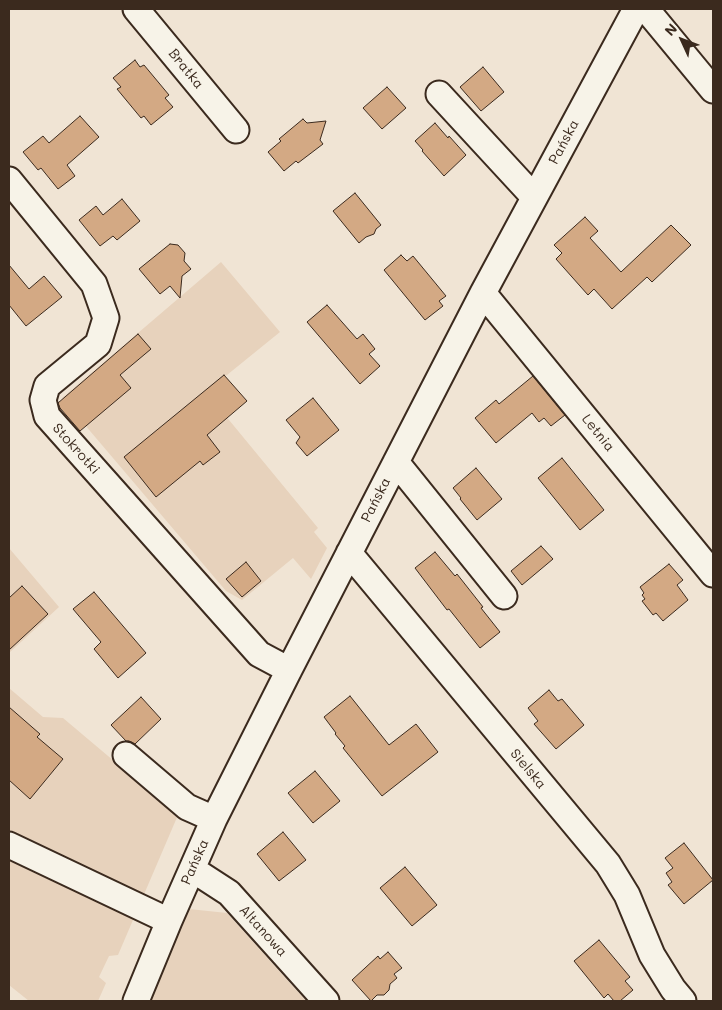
<!DOCTYPE html>
<meta charset="utf-8">
<style>
body{margin:0}
#map{position:relative;width:722px;height:1010px;overflow:hidden;background:#f0e4d4;font-family:Mali,sans-serif}
canvas{display:block}
.frame{position:absolute;inset:0;border:10px solid #3b2a1e;pointer-events:none}
.north{position:absolute;left:657px;top:15px;width:50px;height:50px;-webkit-text-stroke:4px #f7f3e8;paint-order:stroke;rotate:313deg;font-size:14px;font-weight:700;line-height:20px;text-align:center;color:#3b2a1e}
.north::after{content:'';display:block;margin:auto;width:18px;height:22px;background:#3b2a1e;clip-path:polygon(50% 0,100% 100%,50% 72%,0 100%)}
</style>
<div id="map">
<canvas width="722" height="1010"></canvas>
<div class="frame"></div>
<div class="north">N</div>
</div>
<script>
const ctx = document.querySelector('canvas').getContext('2d');
ctx.lineJoin = 'round';
function paint(path, color) {
  ctx.fillStyle = color;
  ctx.fill(path, 'evenodd');
}
function shape(rows) {
  const path = new Path2D();
  for (const r of rows) {
    path.moveTo(r[0], r[1]);
    for (let i = 2; i < r.length; i += 2) path.lineTo(r[i], r[i + 1]);
  }
  return path;
}
function strokePath(path, color, width, dash) {
  ctx.strokeStyle = color;
  ctx.lineWidth = width;
  ctx.lineCap = dash ? 'butt' : 'round';
  ctx.setLineDash(dash || []);
  ctx.stroke(path);
}
function write(font, color, halo, rows, align = 'center') {
  ctx.font = font + ' Mali,sans-serif';
  ctx.lineWidth = 4;
  ctx.setLineDash([]);
  ctx.textBaseline = 'middle';
  ctx.strokeStyle = halo;
  ctx.fillStyle = color;
  for (const [text, x, y, turn = 0] of rows) {
    ctx.save();
    ctx.translate(x, y);
    ctx.rotate((+turn || 0) * Math.PI / 180);
    ctx.textAlign = isNaN(turn) ? turn : align;
    if (halo) ctx.strokeText(text, 0, 0);
    ctx.fillText(text, 0, 0);
    ctx.restore();
  }
}
const built = shape([
 [221,262,280,332,206,392,318,528,314,532,327,548,311,579,293,558,242,600,226,591,62,398],
 [9,548,59,607,9,653],
 [9,688,43,717,63,718,178,815,118,955,109,956,99,977,106,983,98,1001,29,1001,9,985],
 [189,909,227,913,306,1001,151,1001]
]);
const building = shape([
 [135,60,140,67,144,65,169,95,165,98,173,107,151,125,144,116,141,118,117,89,121,87,113,78,135,60],
 [483,67,504,92,481,111,460,87,483,67],
 [387,87,406,108,382,129,363,108,387,87],
 [80,116,99,137,67,165,75,176,58,189,41,168,38,170,23,152,43,136,49,143,80,116],
 [303,119,307,123,326,121,320,140,323,144,298,163,296,161,284,171,268,152,281,141,279,139,303,119],
 [435,123,448,138,449,136,466,155,444,176,422,151,423,150,415,141,435,123],
 [355,193,381,225,376,229,374,234,366,237,359,243,333,211,355,193],
 [122,199,140,221,117,240,113,236,100,246,79,220,96,206,103,215,122,199],
 [585,217,598,231,590,238,621,272,671,225,691,245,652,282,647,277,612,309,594,289,588,295,556,259,562,253,554,245,585,217],
 [170,244,178,245,185,253,184,261,191,269,182,276,180,298,170,286,160,294,139,269,170,244],
 [401,255,407,261,413,256,446,296,439,301,443,306,425,320,384,270,401,255],
 [9,265,29,289,44,276,62,297,26,326,9,305,9,265],
 [327,305,357,339,363,334,375,349,369,354,380,366,360,384,307,322,327,305],
 [138,334,151,349,120,375,131,388,80,431,60,408,58,403,138,334],
 [224,375,247,401,207,435,220,452,203,465,200,461,156,497,124,457,224,375],
 [533,376,565,415,551,426,544,418,539,422,532,413,496,443,475,418,496,400,499,404,533,376],
 [313,398,339,430,307,456,296,443,300,437,286,420,313,398],
 [562,458,604,510,580,530,538,478,562,458],
 [476,468,502,499,477,520,460,499,461,498,453,488,476,468],
 [541,546,553,559,522,585,511,571,541,546],
 [435,552,455,576,457,574,483,607,481,608,500,632,480,648,449,609,447,610,415,568,435,552],
 [246,562,261,581,242,597,226,579,246,562],
 [669,564,683,580,677,585,688,600,663,621,656,613,653,615,642,601,645,599,642,595,644,593,640,587,669,564],
 [22,586,48,614,9,650,9,598,22,586],
 [94,592,146,653,118,678,94,649,101,642,73,609,94,592],
 [549,690,558,701,562,699,584,725,556,749,534,724,538,721,528,708,549,690],
 [350,696,389,745,416,724,438,752,382,796,343,748,345,746,335,734,336,733,324,717,350,696],
 [141,697,161,719,135,744,129,741,126,741,111,725,141,697],
 [9,707,40,734,37,737,63,759,30,799,9,780,9,707],
 [315,771,340,801,313,823,288,793,315,771],
 [283,832,306,860,279,881,257,854,283,832],
 [684,843,713,880,684,904,668,885,672,882,666,873,673,868,665,858,684,843],
 [405,867,437,905,412,926,380,888,405,867],
 [599,940,630,977,625,981,633,990,620,1001,614,1001,608,994,604,998,574,961,599,940],
 [388,952,402,968,394,974,397,978,390,984,389,990,384,995,377,995,371,1001,352,980,378,956,380,959,388,952]
]);
const minor = shape([
 [136,9,236,130],
 [646,9,713,90],
 [439,94,534,197],
 [9,180,94,284,106,318,98,344,47,386,43,400,47,416,259,654,289,670],
 [483,293,713,574],
 [396,462,504,596],
 [349,553,608,864,627,895,652,955,673,989,683,1001],
 [126,755,187,807,214,819],
 [9,845,169,921],
 [192,869,229,893,326,1001],
 [136,1001,169,921,214,819,289,670,483,293,636,9]
]);
const streetNames = [
 ["Bratka",186,69,51],
 ["Pańska",564,142,-62],
 ["Letnia",598,433,51],
 ["Stokrotki",76,449,48],
 ["Pańska",376,500,-63],
 ["Sielska",528,769,50],
 ["Pańska",195,862,-66],
 ["Altanowa",263,931,48]
];
paint(built, '#e7d2bc');
paint(building, '#d3a984');
strokePath(building, '#3b2a1e', 1);
strokePath(minor, '#3b2a1e', 29);
strokePath(minor, '#f7f3e8', 25);
write('14px', '#3b2a1e', '#f7f3e8', streetNames);
</script>
